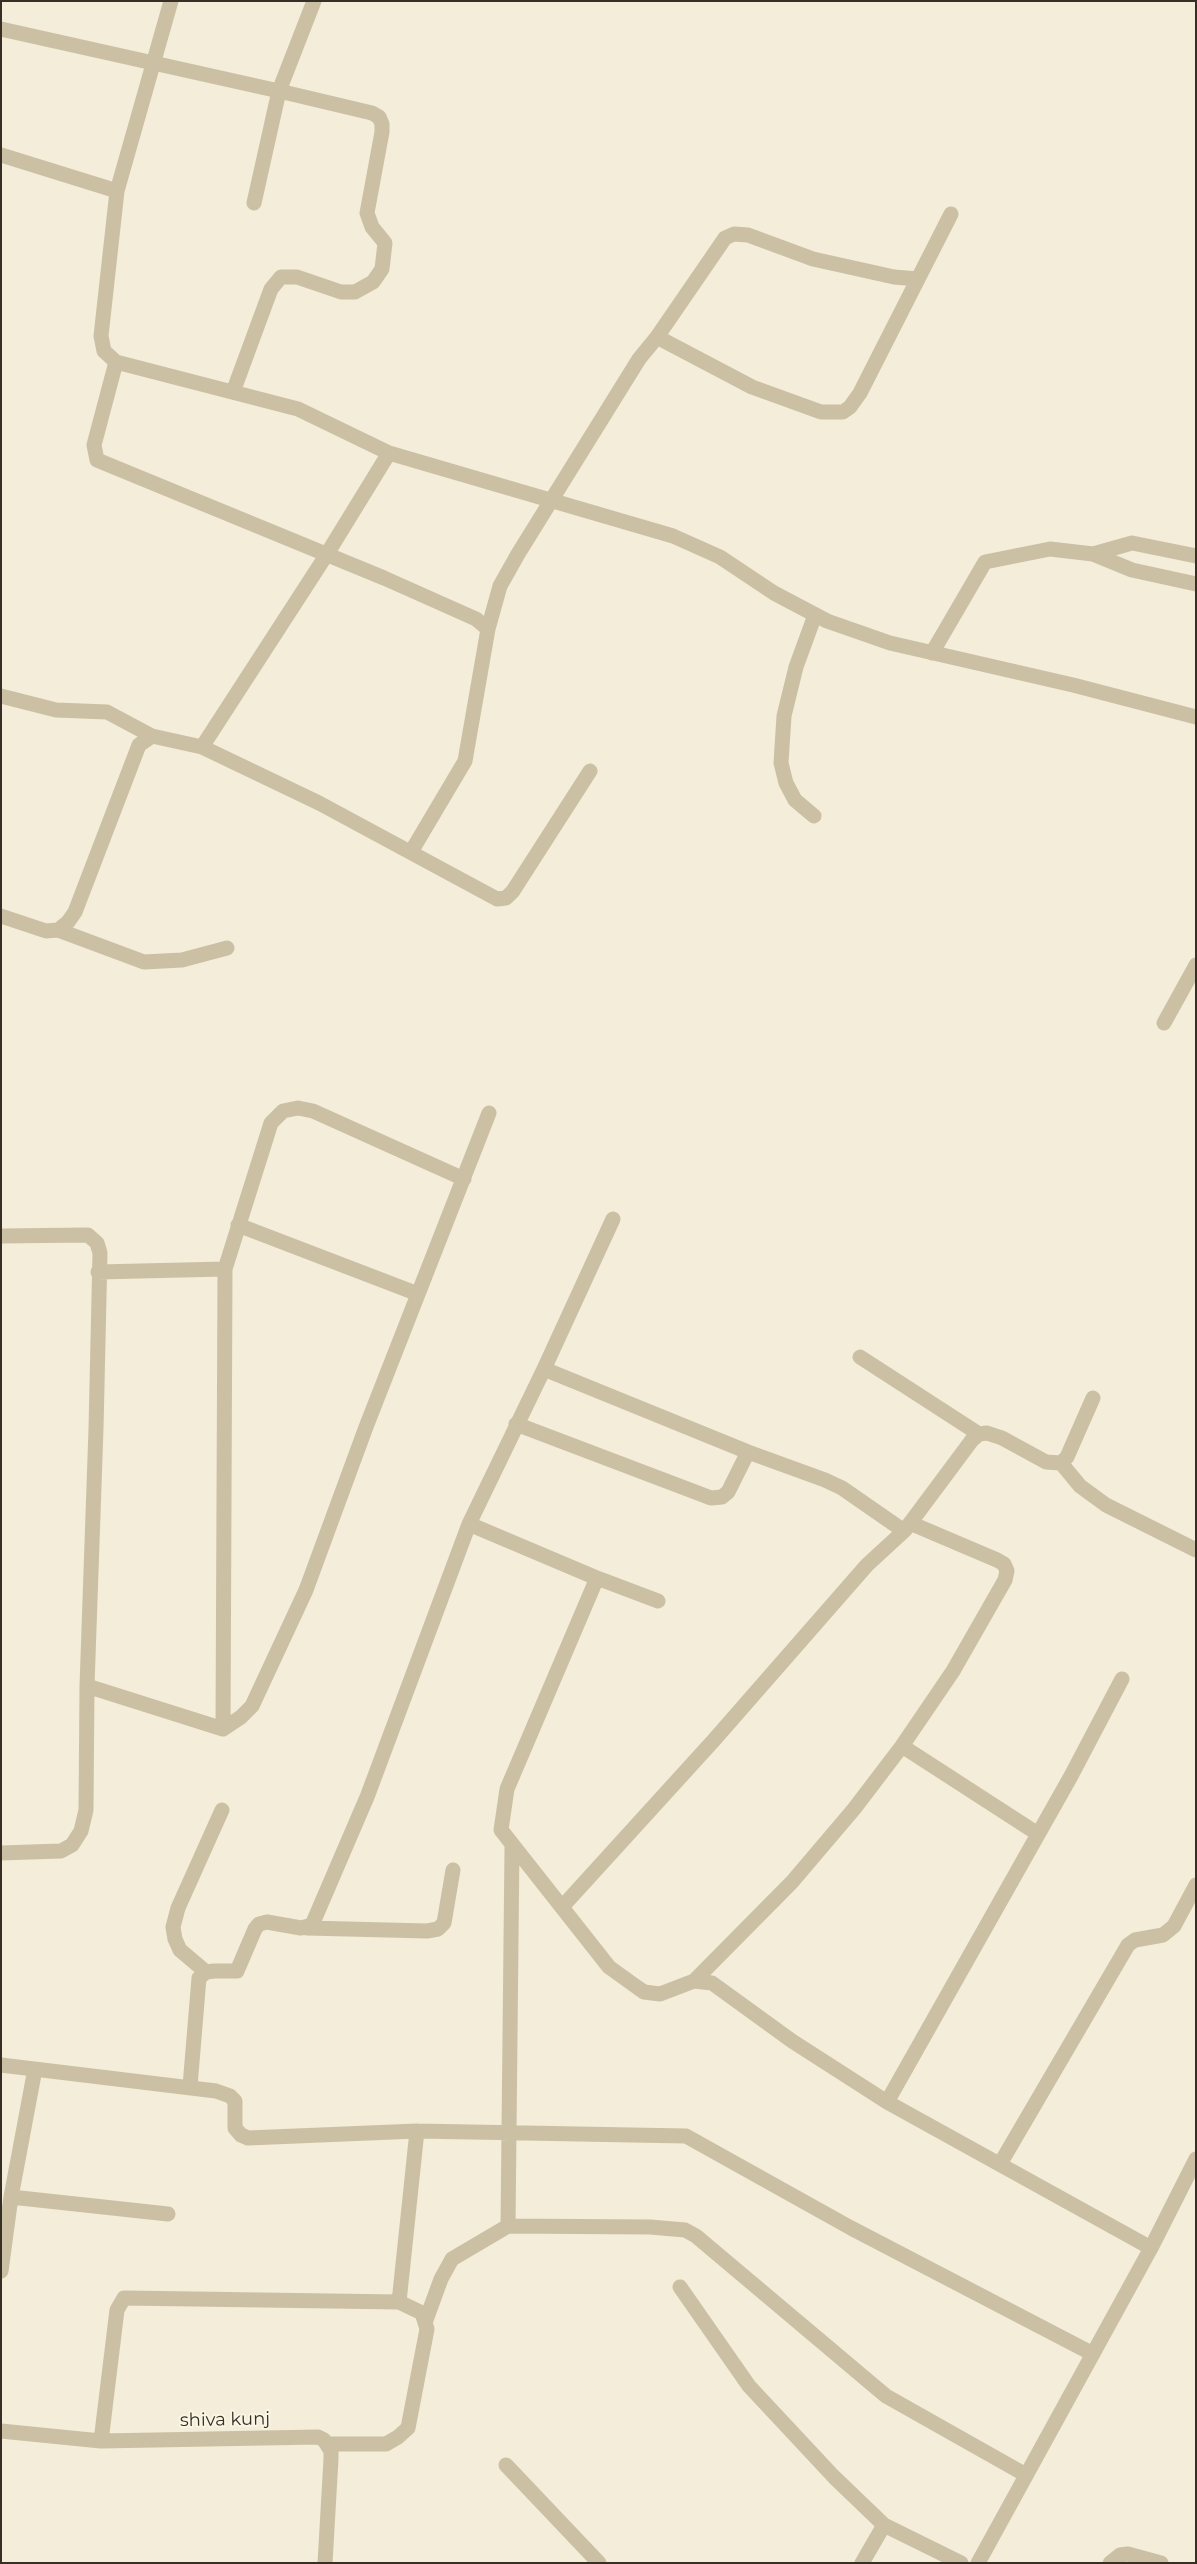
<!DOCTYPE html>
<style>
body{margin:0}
#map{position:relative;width:1197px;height:2564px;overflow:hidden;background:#f3edd9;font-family:Montserrat,sans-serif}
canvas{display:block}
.frame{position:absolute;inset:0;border:2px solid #372f26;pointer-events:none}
</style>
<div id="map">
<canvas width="1197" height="2564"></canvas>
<div class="frame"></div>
</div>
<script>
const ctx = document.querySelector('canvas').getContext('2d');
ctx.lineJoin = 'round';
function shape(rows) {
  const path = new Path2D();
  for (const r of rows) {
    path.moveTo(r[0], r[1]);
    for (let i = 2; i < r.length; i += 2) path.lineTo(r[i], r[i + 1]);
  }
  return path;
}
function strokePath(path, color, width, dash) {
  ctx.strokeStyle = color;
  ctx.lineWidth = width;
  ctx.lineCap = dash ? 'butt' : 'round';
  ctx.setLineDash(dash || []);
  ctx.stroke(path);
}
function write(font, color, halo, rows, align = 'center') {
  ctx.font = font + ' Montserrat,sans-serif';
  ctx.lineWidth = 4;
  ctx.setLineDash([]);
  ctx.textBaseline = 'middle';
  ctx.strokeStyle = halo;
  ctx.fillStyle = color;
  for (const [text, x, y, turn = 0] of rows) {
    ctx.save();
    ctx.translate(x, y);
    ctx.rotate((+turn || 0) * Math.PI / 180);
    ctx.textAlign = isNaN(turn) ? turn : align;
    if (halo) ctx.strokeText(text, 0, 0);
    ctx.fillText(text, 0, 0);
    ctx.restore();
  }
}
const minor = shape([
 [1,29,279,91,314,1],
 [1,155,117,191,171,1],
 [117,191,101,336,104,351,116,362,298,409,389,453,673,536,720,557,774,593,827,621,890,643,1073,685,1196,717],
 [657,337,725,238,734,234,748,235,813,259,894,277,918,279],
 [116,362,94,445,97,460,384,578,476,619,488,629,500,586,518,554,639,359,657,337,752,387,821,412,843,412,850,407,860,393,951,214],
 [233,392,271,289,281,277,297,277,341,292,355,292,373,282,382,269,385,243,372,227,367,213,382,132,382,124,379,117,372,113,279,91,254,203],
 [1093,554,1132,543,1196,556],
 [932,653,985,562,1050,549,1093,554,1132,570,1196,584],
 [1,696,56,710,107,712,152,736],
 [202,747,319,803,497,899,506,898,513,891,590,771],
 [814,816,795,800,786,783,781,763,784,716,796,667,815,615],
 [411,852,465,761,488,629],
 [1,916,46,931,58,930,68,922,75,912,139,745,152,736,202,747,327,554,389,453],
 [58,930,144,962,182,960,227,948],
 [1164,1023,1196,965],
 [238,1225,418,1294],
 [1,1236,88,1235,97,1243,100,1253,96,1429,87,1686,86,1810,81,1831,72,1845,61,1851,1,1853],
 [225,1269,271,1123,283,1111,298,1108,313,1111,464,1179],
 [860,1357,979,1434],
 [544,1369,748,1452,825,1480,842,1488,904,1531,867,1565,714,1740,563,1906],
 [516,1424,711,1498,722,1497,728,1492,748,1452],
 [1061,1463,1080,1486,1106,1505,1196,1550],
 [469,1524,544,1369,613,1219],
 [905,1530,972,1440,979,1434,987,1433,1002,1438,1046,1462,1061,1463,1067,1457,1093,1398],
 [658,1601,597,1578,507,1789,501,1830,609,1967,634,1985,644,1992,660,1994,694,1981,712,1983,792,2041,887,2102,1071,1776,1122,1679],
 [87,1686,223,1729,225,1269,98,1272],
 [223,1729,241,1717,252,1706,306,1590,366,1427,489,1113],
 [902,1746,1038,1834],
 [512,1847,508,2226,650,2227,685,2230,696,2236,886,2396,1026,2475],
 [307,1928,427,1931,438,1929,444,1923,453,1870],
 [206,1972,180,1950,175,1939,173,1927,178,1908,222,1810],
 [694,1981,792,1882,854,1809,902,1746,953,1671,1005,1580,1007,1571,1004,1564,997,1560,910,1523],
 [1,2065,216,2091,230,2096,235,2101,235,2128,241,2135,248,2138,417,2131,686,2136,851,2228,1093,2354],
 [190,2086,199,1978,206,1972,214,1971,237,1971,255,1929,259,1924,267,1922,301,1928,312,1925,367,1797,469,1524,599,1579],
 [887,2102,1151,2248],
 [1000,2164,1128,1945,1135,1940,1163,1935,1174,1926,1196,1885],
 [11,2197,168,2214],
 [1,2271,11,2197,35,2069],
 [680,2287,749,2386,834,2477,884,2525],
 [399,2302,417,2131],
 [426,2320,441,2279,452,2259,508,2226],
 [1,2431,101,2441,318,2437,324,2440,331,2451,331,2459,325,2563],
 [101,2441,117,2310,124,2298,399,2302,422,2313,427,2329,408,2428,398,2437,386,2444,327,2444],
 [506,2465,599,2563],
 [862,2563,884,2525,961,2563],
 [978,2563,1151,2248,1196,2159],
 [1110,2563,1120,2555,1128,2554,1161,2563]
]);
const streetNames = [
 ["shiva kunj",225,2420,-1]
];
strokePath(minor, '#ccc0a4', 15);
write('18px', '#372f26', '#faf6e5', streetNames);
</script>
